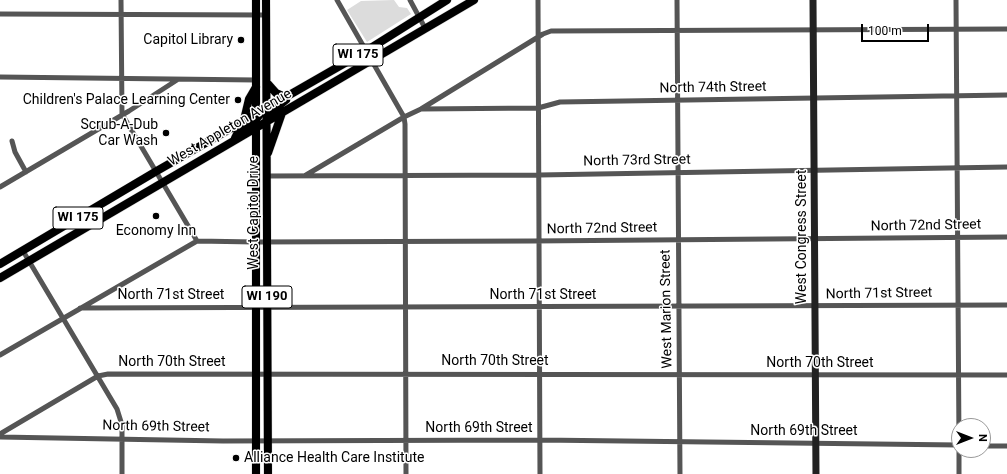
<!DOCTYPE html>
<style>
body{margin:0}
#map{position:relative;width:1007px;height:474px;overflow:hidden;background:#fff;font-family:Roboto,sans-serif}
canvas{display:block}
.north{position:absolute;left:951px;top:418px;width:40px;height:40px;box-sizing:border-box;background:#fff;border:1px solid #999;border-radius:50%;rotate:90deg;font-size:11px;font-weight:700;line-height:16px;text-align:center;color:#000}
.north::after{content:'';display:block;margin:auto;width:14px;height:18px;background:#000;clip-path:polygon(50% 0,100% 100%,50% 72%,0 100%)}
.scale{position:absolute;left:861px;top:24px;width:68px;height:18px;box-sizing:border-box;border:2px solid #000;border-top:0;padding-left:5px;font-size:12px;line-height:14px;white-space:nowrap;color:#000;-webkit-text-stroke:3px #fff;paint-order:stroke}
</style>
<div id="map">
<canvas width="1007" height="474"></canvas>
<div class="north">N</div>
<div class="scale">100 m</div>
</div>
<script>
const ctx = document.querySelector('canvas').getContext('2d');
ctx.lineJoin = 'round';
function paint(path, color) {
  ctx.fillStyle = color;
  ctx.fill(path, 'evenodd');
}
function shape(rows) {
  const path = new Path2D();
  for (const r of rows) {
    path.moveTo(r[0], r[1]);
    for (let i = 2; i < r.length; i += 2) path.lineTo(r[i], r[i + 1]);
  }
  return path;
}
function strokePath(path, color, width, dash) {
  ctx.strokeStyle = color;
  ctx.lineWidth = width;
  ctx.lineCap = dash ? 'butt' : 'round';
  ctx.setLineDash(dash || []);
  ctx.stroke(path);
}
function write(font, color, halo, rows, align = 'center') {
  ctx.font = font + ' Roboto,sans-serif';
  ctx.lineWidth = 3;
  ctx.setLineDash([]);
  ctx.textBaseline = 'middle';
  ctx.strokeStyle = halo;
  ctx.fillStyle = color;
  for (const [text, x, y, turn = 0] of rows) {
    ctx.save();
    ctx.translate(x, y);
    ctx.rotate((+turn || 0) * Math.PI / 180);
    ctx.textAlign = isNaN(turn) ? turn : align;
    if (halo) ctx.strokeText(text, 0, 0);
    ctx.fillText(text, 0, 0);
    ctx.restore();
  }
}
const green = shape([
 [394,0,399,7,407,8,411,14,367,42,347,10,361,1]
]);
const street = shape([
 [121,0,122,114,197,241],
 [337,0,404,117,405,124,406,474],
 [410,0,425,28],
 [538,0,540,474],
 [677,0,680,474],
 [956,0,959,441],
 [0,14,266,15],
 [0,77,256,80],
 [421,109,538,108,560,102,1007,95],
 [12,141,15,152,26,172],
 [306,175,404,117,421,109,543,34,551,31,1007,29],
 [267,176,539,175,1007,167],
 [0,187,129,111,177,80],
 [197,241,255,242,533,241,1007,237],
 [23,251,117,409,122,425,122,474],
 [80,308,1007,305],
 [0,355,197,241],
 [0,434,98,376,108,374,1007,375],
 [0,437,223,441,540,440,959,445],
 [983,446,1007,446],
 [959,474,959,450]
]);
const secondary = shape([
 [813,0,816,474]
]);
const primary = shape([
 [256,0,256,474],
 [266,0,268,474],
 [268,84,276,93,285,97],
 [266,116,286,100],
 [244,120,249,99,256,87],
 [235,138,238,132,258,117],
 [268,153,282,113],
 [0,264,155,172,366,51,447,0],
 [0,278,474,0]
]);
const markers = [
 [241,40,4,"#000"],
 [238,100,4,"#000"],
 [166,133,4,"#000"],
 [156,216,4,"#000"],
 [236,458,4,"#000"]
];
const shields = [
 [358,55,50],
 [78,218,50],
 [267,297,50]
];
const shieldNames = [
 ["WI 175",358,55],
 ["WI 175",78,218],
 ["WI 190",267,297]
];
const poiNames = [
 ["Capitol Library",233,40],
 ["Children's Palace Learning Center",230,100],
 ["Scrub-A-Dub",158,125],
 ["Car Wash",158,141],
 ["Economy Inn",156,231,"center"],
 ["Alliance Health Care Institute",244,458,"left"]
];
const streetNames = [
 ["North 74th Street",713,88,-1],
 ["West Appleton Avenue",230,128,-30],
 ["North 73rd Street",637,161,-1],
 ["West Capitol Drive",254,213,-90],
 ["North 72nd Street",926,226,-1],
 ["North 72nd Street",602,229,-1],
 ["West Congress Street",802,237,-90],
 ["North 71st Street",879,294,-1],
 ["North 71st Street",171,295],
 ["North 71st Street",543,295],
 ["West Marion Street",667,309,-91],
 ["North 70th Street",495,361],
 ["North 70th Street",172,362],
 ["North 70th Street",820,363],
 ["North 69th Street",156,427,1],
 ["North 69th Street",479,428],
 ["North 69th Street",804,431]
];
paint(green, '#dcdcdc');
strokePath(primary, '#dbdbdb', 9);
strokePath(street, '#555', 5);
strokePath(secondary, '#222', 7);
strokePath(primary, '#000', 8);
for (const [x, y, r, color] of markers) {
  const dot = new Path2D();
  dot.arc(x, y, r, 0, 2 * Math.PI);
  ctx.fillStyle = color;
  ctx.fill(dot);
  strokePath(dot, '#fff', 1.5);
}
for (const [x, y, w] of shields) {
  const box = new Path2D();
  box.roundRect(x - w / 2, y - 11, w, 22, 3);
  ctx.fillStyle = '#fff';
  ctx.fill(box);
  strokePath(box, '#000', 1);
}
write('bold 13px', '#000', null, shieldNames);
write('14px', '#000', '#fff', poiNames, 'right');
write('14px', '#000', '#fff', streetNames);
</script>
